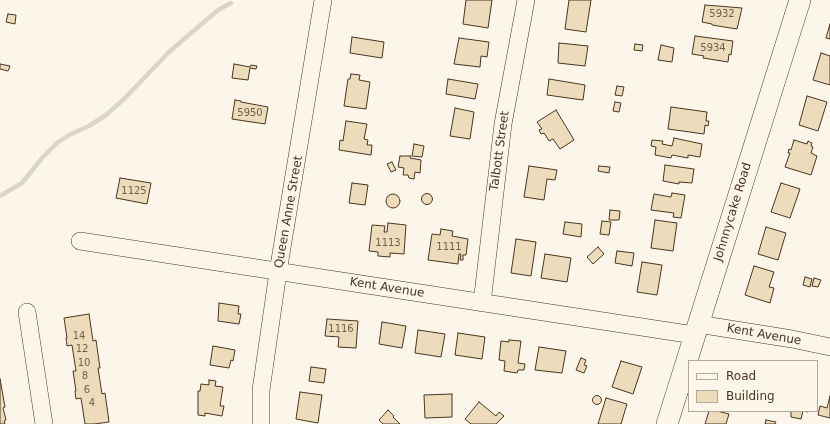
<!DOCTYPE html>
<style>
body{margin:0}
#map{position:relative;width:830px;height:424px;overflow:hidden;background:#fbf6e9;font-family:"DejaVu Sans",sans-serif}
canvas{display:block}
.legend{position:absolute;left:688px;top:360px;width:130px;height:52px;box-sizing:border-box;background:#fbf6e9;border:1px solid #b4a999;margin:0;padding:5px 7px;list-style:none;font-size:12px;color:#4a3520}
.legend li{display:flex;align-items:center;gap:8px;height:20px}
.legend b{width:20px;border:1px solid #b4a999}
</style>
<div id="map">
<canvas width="830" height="424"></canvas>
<ul class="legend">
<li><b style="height:5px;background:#fbf6e9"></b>Road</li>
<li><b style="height:11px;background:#ecdcbc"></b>Building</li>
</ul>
</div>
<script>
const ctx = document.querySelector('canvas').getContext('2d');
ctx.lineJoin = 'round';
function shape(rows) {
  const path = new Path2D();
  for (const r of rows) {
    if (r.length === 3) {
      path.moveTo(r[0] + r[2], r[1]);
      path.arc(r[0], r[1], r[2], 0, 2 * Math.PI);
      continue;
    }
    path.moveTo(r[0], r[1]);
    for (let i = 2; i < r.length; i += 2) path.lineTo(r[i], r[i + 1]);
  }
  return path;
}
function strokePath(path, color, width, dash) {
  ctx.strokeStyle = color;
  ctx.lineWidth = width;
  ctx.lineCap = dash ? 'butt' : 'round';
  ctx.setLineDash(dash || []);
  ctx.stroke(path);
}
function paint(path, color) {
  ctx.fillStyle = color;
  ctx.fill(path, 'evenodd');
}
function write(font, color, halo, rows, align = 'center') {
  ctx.font = font + ' "DejaVu Sans",sans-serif';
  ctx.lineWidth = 3;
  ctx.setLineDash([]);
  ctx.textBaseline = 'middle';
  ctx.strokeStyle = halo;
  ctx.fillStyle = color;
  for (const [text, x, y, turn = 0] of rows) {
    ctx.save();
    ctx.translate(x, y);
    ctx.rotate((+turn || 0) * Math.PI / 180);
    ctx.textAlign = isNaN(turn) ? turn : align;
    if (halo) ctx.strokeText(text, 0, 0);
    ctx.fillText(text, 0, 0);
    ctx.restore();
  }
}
const stream = shape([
 [0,196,22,183,42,158,57,143,69,135,89,126,106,115,124,99,169,52,218,10,231,3]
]);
const building = shape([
 [466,0,492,0,488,28,463,24,466,0],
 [569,0,591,0,586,32,565,29,569,0],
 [705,5,742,8,737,29,712,25,712,24,702,22,705,5],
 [8,14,16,15,15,24,6,22,8,14],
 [830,24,830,39,826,38,830,24],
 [695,36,733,41,731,55,729,54,728,62,703,58,704,56,692,54,695,36],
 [352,37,384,42,382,58,350,53,352,37],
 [459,38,489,42,487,57,481,56,480,67,454,64,459,38],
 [559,43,588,46,585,66,558,63,559,43],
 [635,44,643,45,642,51,634,50,635,44],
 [661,45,674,48,672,62,658,60,661,45],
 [821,53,830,56,830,85,813,80,821,53],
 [0,64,10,66,8,71,0,69,0,64],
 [234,64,250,67,251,65,257,66,256,69,250,68,248,80,232,78,234,64],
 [351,74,360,75,359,80,370,82,366,109,344,106,348,79,350,79,351,74],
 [448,79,478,84,475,99,446,94,448,79],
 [549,79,585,85,583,100,547,95,549,79],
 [617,86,624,87,622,96,615,95,617,86],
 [807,96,827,102,818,131,799,125,807,96],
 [235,100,241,101,241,102,268,107,265,124,232,119,235,100],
 [615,102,621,103,619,112,613,111,615,102],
 [671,107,707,112,706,121,709,121,708,126,705,125,704,134,668,129,671,107],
 [455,108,474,112,470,139,450,136,455,108],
 [556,110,574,140,560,149,553,139,549,141,544,133,541,134,539,130,542,129,537,122,556,110],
 [346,121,367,124,364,139,368,140,367,145,372,145,371,155,339,150,340,140,343,141,346,121],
 [674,138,702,144,700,157,688,155,688,158,672,155,671,158,655,155,656,147,651,146,652,140,663,141,662,144,672,146,674,138],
 [794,140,807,144,808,141,812,143,811,146,813,147,811,153,817,156,811,175,785,167,790,153,788,153,789,149,791,150,794,140],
 [414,144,424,146,422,157,412,156,414,144],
 [400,156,411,156,410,158,421,160,420,173,415,172,414,179,409,178,408,175,403,175,404,168,398,167,400,156],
 [392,162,396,170,391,172,387,164,392,162],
 [665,165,694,169,692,183,679,182,679,184,663,181,665,165],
 [529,166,557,170,555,180,547,179,544,200,524,197,529,166],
 [599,166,610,167,609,173,598,171,599,166],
 [120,178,151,183,147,204,116,198,120,178],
 [352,183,368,185,365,205,349,203,352,183],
 [781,183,800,189,790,218,771,212,781,183],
 [672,193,685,195,681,218,673,217,674,213,651,210,654,194,671,197,672,193],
 [393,201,7],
 [427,199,5.5],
 [610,210,620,211,619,220,609,220,610,210],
 [655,220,677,223,673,251,651,248,655,220],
 [602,221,611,222,609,235,600,234,602,221],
 [565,222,582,224,581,237,563,234,565,222],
 [388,223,406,225,404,254,390,253,390,257,378,256,378,252,369,251,372,225,385,226,384,232,387,232,388,223],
 [766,227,786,233,778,260,758,254,766,227],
 [441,229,453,231,452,236,468,239,466,255,463,255,463,260,460,260,461,254,459,254,458,264,428,260,432,234,440,235,441,229],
 [516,239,536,242,531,276,511,273,516,239],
 [598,247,604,254,593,264,587,257,598,247],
 [617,251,634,253,632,266,615,263,617,251],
 [545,254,571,258,567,282,541,278,545,254],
 [642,262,662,265,657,295,637,292,642,262],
 [754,266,774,272,769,287,774,288,770,303,745,295,754,266],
 [805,277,812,279,810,287,803,285,805,277],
 [814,278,821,280,818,287,812,286,814,278],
 [219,303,239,306,238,314,241,314,239,324,218,321,219,303],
 [89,314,93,341,96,340,100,368,98,368,102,394,105,393,109,422,94,424,85,424,81,398,76,399,75,391,76,391,73,371,76,371,72,345,67,346,66,338,67,338,64,318,89,314],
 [327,319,358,321,356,348,338,347,339,337,325,336,327,319],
 [382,322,406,326,402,348,379,344,382,322],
 [418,330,445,334,441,357,415,353,418,330],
 [458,333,485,337,482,359,455,355,458,333],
 [509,340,521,341,518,363,525,364,524,370,518,370,517,373,504,371,505,361,499,360,501,341,509,342,509,340],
 [213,346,235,350,233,361,231,360,229,368,210,365,213,346],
 [539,347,566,351,562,373,535,370,539,347],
 [581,358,586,360,584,365,587,366,584,373,576,370,581,358],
 [621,361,642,367,633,394,612,387,621,361],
 [311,367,326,369,324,383,309,381,311,367],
 [0,379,5,407,3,408,6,420,4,421,5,424,0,424,0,379],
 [209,380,216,381,215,386,223,387,220,406,224,406,222,416,205,413,205,416,198,415,198,391,200,391,201,384,209,385,209,380],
 [300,392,322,395,318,423,296,419,300,392],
 [452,394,452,417,425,418,424,395,452,394],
 [597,400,4.5],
 [830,396,830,418,818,415,820,406,827,408,830,396],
 [606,398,627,404,621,424,598,424,606,398],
 [479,402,496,416,499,412,504,416,496,424,471,424,465,419,479,402],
 [388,410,394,416,393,417,400,424,383,424,379,420,388,410],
 [709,411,717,411,729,414,726,424,705,424,709,411],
 [791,411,808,411,808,412,803,411,801,419,791,417,791,411],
 [766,420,776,422,775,424,765,424,766,420]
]);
const minor = shape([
 [80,241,694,335],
 [482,303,503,124,526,0],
 [27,312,44,424],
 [698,324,792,339,830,347],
 [261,424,261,390,278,272,323,0]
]);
const major = shape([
 [667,424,800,0]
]);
const numberNames = [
 ["5932",722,14],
 ["5934",713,48],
 ["5950",250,113],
 ["1125",134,191],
 ["1113",388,243],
 ["1111",449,247],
 ["1116",341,329],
 ["14",79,336],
 ["12",82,349],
 ["10",84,363],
 ["8",85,376],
 ["6",87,390],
 ["4",92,403]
];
const streetNames = [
 ["Talbott Street",500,151,-82],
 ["Queen Anne Street",289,212,-80],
 ["Johnnycake Road",733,212,-73],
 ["Kent Avenue",387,288,9],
 ["Kent Avenue",764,335,10]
];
strokePath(stream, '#dcd4c6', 4.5);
paint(building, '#ecdcbc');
strokePath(building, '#4a3520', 1);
strokePath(minor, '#4a3520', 18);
strokePath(major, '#4a3520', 22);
strokePath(minor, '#fbf6e9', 17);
strokePath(major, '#fbf6e9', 21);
write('10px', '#725f47', null, numberNames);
write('12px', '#4a3520', '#fbf6e9', streetNames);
</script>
